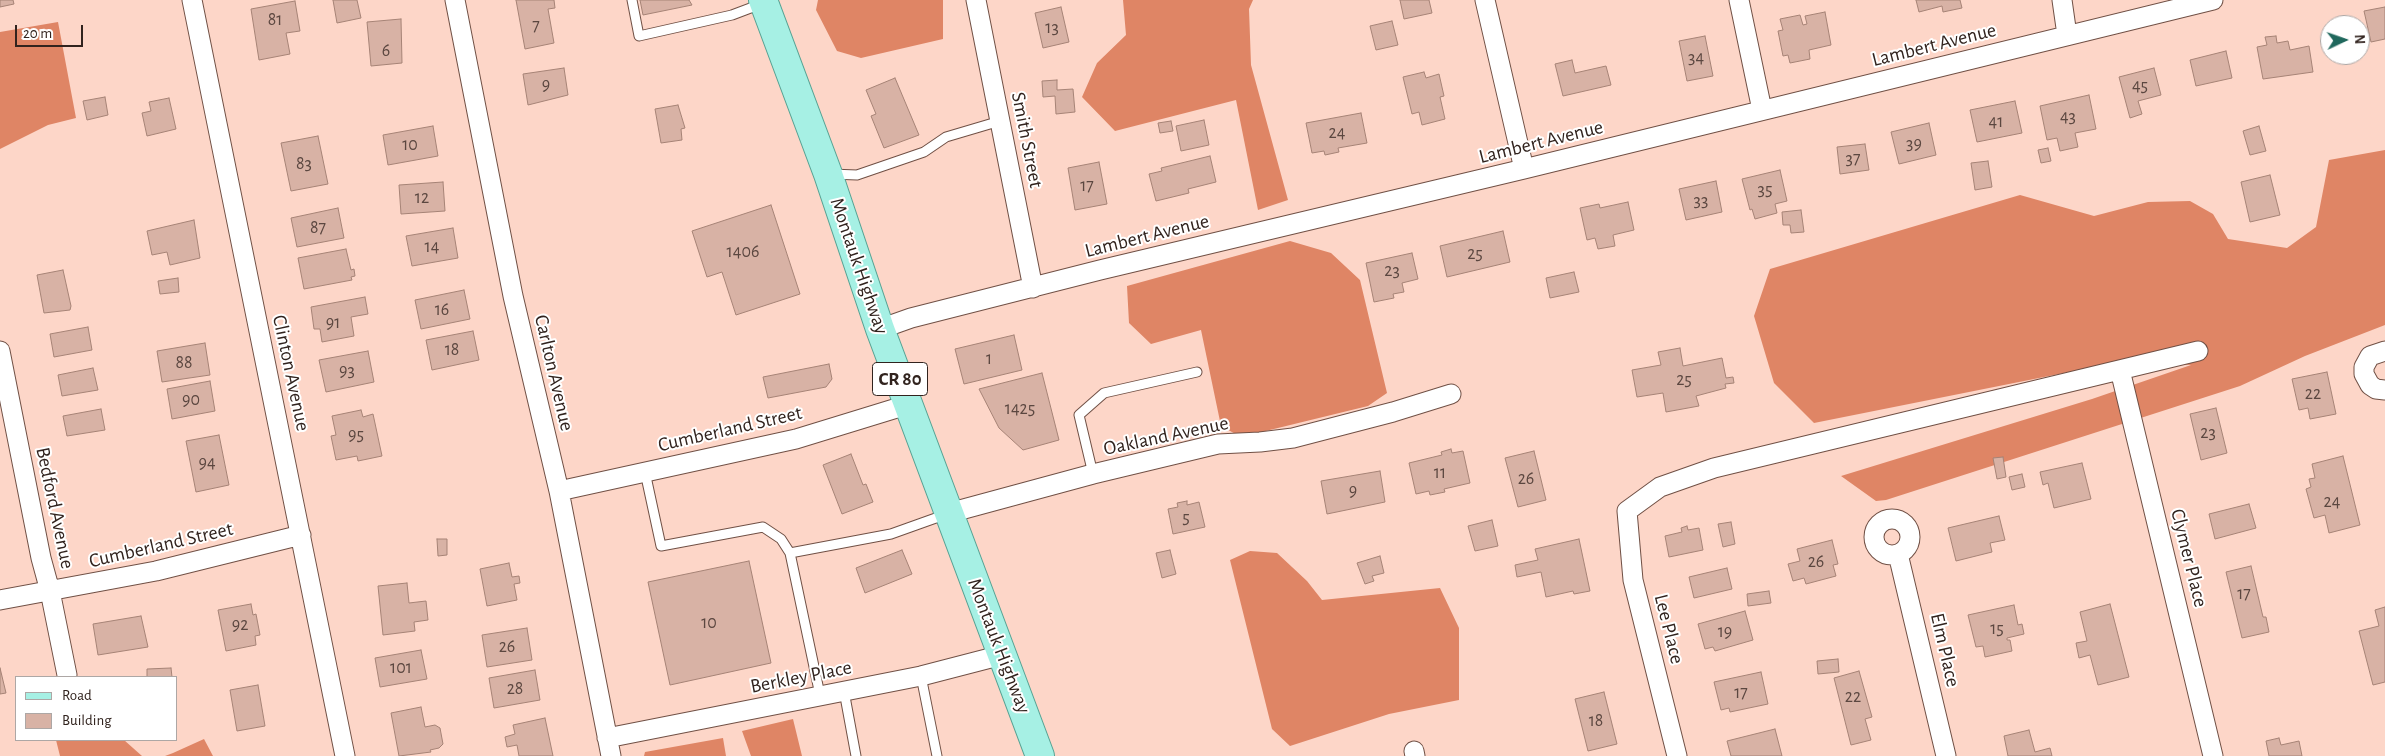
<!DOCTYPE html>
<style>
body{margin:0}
#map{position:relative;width:2385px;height:756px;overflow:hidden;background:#fdd6c8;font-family:"Alegreya Sans",sans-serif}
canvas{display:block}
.legend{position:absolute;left:15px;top:676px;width:162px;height:65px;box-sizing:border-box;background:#fff;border:1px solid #ada7a5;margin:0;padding:6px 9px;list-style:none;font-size:15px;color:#31231e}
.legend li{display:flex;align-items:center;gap:10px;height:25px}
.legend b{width:25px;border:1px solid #ada7a5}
.north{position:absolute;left:2320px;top:15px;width:50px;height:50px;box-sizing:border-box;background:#fff;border:1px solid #ada7a5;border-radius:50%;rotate:87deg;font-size:14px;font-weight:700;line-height:20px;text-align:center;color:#31231e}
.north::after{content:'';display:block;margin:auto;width:18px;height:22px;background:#20685d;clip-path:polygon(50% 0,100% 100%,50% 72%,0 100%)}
.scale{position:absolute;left:15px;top:25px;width:68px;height:22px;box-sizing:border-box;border:2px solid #31231e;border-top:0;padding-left:6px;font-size:15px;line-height:18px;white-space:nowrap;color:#31231e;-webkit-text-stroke:4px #fff;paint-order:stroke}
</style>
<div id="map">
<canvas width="2385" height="756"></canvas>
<ul class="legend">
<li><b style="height:6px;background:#a6f0e4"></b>Road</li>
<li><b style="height:14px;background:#d8b2a5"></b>Building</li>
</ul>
<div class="north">N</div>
<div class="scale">20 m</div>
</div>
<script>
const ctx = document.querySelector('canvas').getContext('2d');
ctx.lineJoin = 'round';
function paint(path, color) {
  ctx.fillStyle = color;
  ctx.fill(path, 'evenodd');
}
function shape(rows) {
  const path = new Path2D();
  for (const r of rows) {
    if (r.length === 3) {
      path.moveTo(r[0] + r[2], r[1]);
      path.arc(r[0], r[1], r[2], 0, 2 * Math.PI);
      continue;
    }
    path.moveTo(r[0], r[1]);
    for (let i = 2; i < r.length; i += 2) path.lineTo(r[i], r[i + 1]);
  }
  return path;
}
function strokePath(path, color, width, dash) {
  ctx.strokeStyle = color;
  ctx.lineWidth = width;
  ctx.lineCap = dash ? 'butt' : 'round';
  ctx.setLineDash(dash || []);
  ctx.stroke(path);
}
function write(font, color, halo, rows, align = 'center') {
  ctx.font = font + ' "Alegreya Sans",sans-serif';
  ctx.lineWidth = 4;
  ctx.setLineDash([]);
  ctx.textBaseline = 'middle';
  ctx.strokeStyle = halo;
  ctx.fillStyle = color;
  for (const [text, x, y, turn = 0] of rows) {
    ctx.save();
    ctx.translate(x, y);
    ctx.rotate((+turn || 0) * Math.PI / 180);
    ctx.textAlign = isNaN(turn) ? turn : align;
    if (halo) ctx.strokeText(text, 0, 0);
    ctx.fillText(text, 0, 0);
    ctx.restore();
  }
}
const forest = shape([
 [818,0,943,0,943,39,861,58,837,51,816,10],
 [1123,0,1253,0,1249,9,1251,65,1288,200,1258,210,1236,100,1115,131,1082,97,1097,63,1126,35],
 [58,22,76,118,48,125,0,149,0,32],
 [2385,150,2385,325,2305,356,2240,386,1886,500,1876,501,1841,476,2092,399,2191,365,2124,361,1814,423,1774,383,1754,316,1770,269,2020,195,2094,216,2148,202,2190,201,2213,214,2228,239,2287,248,2316,227,2329,160],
 [1290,241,1331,253,1360,280,1387,393,1368,406,1241,437,1221,426,1201,330,1151,344,1129,323,1127,286],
 [1250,551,1277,553,1307,581,1322,600,1440,588,1459,628,1459,700,1389,714,1290,746,1272,729,1230,560],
 [793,719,802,756,751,756,742,731],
 [723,738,726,756,644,756,645,752],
 [204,739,213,756,165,756,173,753],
 [56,740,124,740,142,756,60,756]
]);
const building = shape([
 [0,0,13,0,14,4,0,7,0,0],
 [333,0,357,0,361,18,337,23,333,0],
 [516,0,554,0,555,8,548,9,554,43,525,49,516,0],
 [640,0,689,0,692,5,643,15,640,0],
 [1400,0,1429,0,1432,13,1404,19,1400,0],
 [1916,0,1960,0,1962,8,1943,12,1942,6,1919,12,1916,0],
 [295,1,300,31,286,33,290,54,259,60,251,9,295,1],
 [1061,7,1069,42,1043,48,1035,13,1061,7],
 [2385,7,2385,39,2371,42,2364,11,2385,7],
 [1825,12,1831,45,1809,50,1810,59,1790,63,1788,55,1783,56,1778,31,1783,30,1780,19,1800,15,1803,25,1807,24,1805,16,1825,12],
 [401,19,402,63,371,66,367,22,401,19],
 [1392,21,1398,45,1376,50,1370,26,1392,21],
 [1705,36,1713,76,1687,81,1679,41,1705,36],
 [2276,36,2277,43,2288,41,2290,50,2309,46,2313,72,2263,79,2257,47,2267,45,2265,37,2276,36],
 [2226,51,2232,78,2196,86,2190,60,2226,51],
 [1572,60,1575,73,1606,66,1611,85,1563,96,1555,64,1572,60],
 [564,68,568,95,528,105,523,74,564,68],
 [2154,68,2161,95,2138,101,2142,114,2130,118,2119,77,2154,68],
 [1424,72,1426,78,1439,74,1444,96,1440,97,1445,119,1422,125,1419,112,1412,114,1403,77,1424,72],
 [895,78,919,135,884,148,871,116,876,114,866,90,895,78],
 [1057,80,1057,90,1073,89,1075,112,1056,114,1055,96,1043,97,1042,81,1057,80],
 [2089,95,2096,129,2075,133,2078,147,2060,151,2057,138,2047,140,2040,106,2089,95],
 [105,97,108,115,87,120,83,101,105,97],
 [169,98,176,129,147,136,142,113,151,111,149,102,169,98],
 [2015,101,2022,133,1977,142,1970,110,2015,101],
 [678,105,685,128,681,129,682,140,661,143,655,109,678,105],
 [1361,113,1367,143,1338,148,1339,152,1325,155,1324,151,1312,153,1306,123,1361,113],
 [1204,120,1209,145,1181,151,1176,126,1204,120],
 [1171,121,1173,131,1160,133,1158,123,1171,121],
 [1929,123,1936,155,1899,164,1891,132,1929,123],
 [433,126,438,156,388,165,383,135,433,126],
 [2259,126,2266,151,2250,155,2243,131,2259,126],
 [318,136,328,184,291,191,281,143,318,136],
 [1865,144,1869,170,1840,174,1837,147,1865,144],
 [2048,148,2051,161,2041,163,2038,150,2048,148],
 [1210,156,1216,182,1188,189,1189,193,1156,201,1149,174,1162,171,1161,168,1210,156],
 [1988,161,1992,187,1975,190,1971,163,1988,161],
 [1099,162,1107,204,1075,210,1068,168,1099,162],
 [1780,170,1787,201,1775,204,1777,213,1755,219,1752,209,1750,210,1742,179,1780,170],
 [2270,175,2280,215,2250,222,2241,182,2270,175],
 [1716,181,1722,212,1686,220,1679,189,1716,181],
 [443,182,445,211,401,214,399,185,443,182],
 [1628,202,1634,230,1613,235,1615,246,1598,249,1595,238,1587,240,1580,208,1599,204,1600,208,1628,202],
 [771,205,800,294,736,315,722,272,707,277,692,231,771,205],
 [338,208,344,238,297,247,291,218,338,208],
 [1801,210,1804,232,1791,233,1790,225,1783,225,1782,212,1801,210],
 [194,220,200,258,170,265,167,252,152,255,147,231,194,220],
 [453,228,458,258,412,266,406,236,453,228],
 [1503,231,1510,262,1447,277,1440,246,1503,231],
 [346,249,351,270,354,269,355,276,351,277,352,280,304,289,298,258,346,249],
 [1412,253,1418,279,1402,283,1404,292,1393,294,1394,298,1374,302,1366,263,1412,253],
 [63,270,71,306,70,310,44,313,37,275,63,270],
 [1574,272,1579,292,1550,298,1546,278,1574,272],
 [178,278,179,292,160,294,158,281,178,278],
 [464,290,470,319,421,329,415,300,464,290],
 [365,297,368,314,351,317,354,336,322,342,320,329,314,329,311,307,365,297],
 [88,327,92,350,54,357,50,334,88,327],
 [473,331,479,360,432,370,426,340,473,331],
 [1014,335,1022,370,964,384,955,349,1014,335],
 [205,343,210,375,162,382,157,351,205,343],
 [1680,348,1683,366,1722,358,1726,378,1733,377,1734,383,1725,384,1726,388,1696,396,1699,406,1666,412,1663,393,1637,397,1632,370,1661,365,1658,352,1680,348],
 [368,351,374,382,326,392,319,360,368,351],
 [829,364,832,379,826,387,768,398,763,377,829,364],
 [93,368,98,390,62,396,58,375,93,368],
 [2327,372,2336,414,2310,419,2308,408,2299,410,2292,379,2327,372],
 [1042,373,1059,440,1023,450,999,428,979,389,1042,373],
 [210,381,215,411,172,419,167,389,210,381],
 [2216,408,2227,453,2201,460,2190,414,2216,408],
 [101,409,105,430,67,436,63,416,101,409],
 [361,410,363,417,373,414,382,456,358,461,357,456,336,460,331,436,336,435,332,416,361,410],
 [219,435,229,485,196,492,186,441,219,435],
 [1451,449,1452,453,1463,451,1470,483,1444,489,1445,492,1430,495,1429,491,1416,494,1409,463,1442,455,1441,452,1451,449],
 [1534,451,1546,500,1518,507,1505,458,1534,451],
 [851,454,863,485,866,484,873,502,842,514,823,465,851,454],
 [2343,456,2360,525,2329,533,2325,515,2314,518,2306,489,2311,487,2309,479,2315,478,2312,464,2343,456],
 [2003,457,2006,477,1997,479,1993,458,2003,457],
 [2082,463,2091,499,2054,508,2048,483,2043,485,2040,472,2082,463],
 [1380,471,1385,502,1327,514,1321,481,1380,471],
 [2022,474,2025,487,2012,490,2009,477,2022,474],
 [1187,501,1187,505,1199,502,1205,527,1173,534,1168,509,1178,507,1177,503,1187,501],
 [2249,504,2256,528,2215,539,2209,514,2249,504],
 [1999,516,2005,540,1990,543,1992,552,1956,561,1948,528,1999,516],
 [1492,520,1498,546,1475,551,1468,526,1492,520],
 [1731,522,1735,544,1723,547,1718,524,1731,522],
 [1687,526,1688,530,1699,528,1703,550,1669,557,1665,536,1682,532,1681,528,1687,526],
 [437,539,447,539,447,555,438,556,437,539],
 [1579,539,1590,591,1574,594,1573,591,1546,597,1541,572,1517,577,1515,565,1538,560,1535,549,1579,539],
 [1832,540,1838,564,1833,565,1836,576,1806,584,1804,578,1793,581,1788,564,1800,561,1797,549,1832,540],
 [902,550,912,574,865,593,856,568,902,550],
 [1170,550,1176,574,1162,578,1156,553,1170,550],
 [1380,556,1384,573,1372,576,1374,581,1365,584,1357,563,1380,556],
 [749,561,771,663,670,685,648,582,749,561],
 [509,563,512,577,519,576,520,583,514,584,517,600,487,606,480,569,509,563],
 [2251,566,2263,617,2266,617,2269,632,2242,638,2226,572,2251,566],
 [1727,568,1732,589,1694,598,1689,577,1727,568],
 [407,583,409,603,426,601,428,620,414,622,415,631,383,635,378,586,407,583],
 [1769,591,1771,603,1748,606,1747,594,1769,591],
 [251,604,253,615,256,614,260,635,255,636,256,645,226,651,218,610,251,604],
 [2110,604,2129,677,2098,685,2090,655,2079,658,2076,643,2087,641,2080,612,2110,604],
 [2014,605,2018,625,2022,624,2024,634,2007,638,2007,640,2010,640,2012,651,1985,657,1983,646,1976,647,1968,615,2014,605],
 [2385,607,2385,682,2373,685,2359,631,2379,626,2375,610,2385,607],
 [1745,611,1753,640,1715,651,1713,647,1705,649,1698,624,1745,611],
 [141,616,148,647,98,655,93,624,141,616],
 [527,628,532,660,487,667,482,635,527,628],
 [421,650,427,679,380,687,375,658,421,650],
 [1838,659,1839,672,1818,674,1817,661,1838,659],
 [0,668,6,693,0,694,0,668],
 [171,668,172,677,147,677,147,669,171,668],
 [535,670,540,700,494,708,489,678,535,670],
 [1859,671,1872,717,1865,719,1871,740,1851,745,1834,678,1859,671],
 [1761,672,1768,704,1730,712,1729,708,1721,710,1714,682,1761,672],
 [258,685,265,726,237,731,230,690,258,685],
 [1604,692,1617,744,1588,751,1575,699,1604,692],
 [421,707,425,727,435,725,440,728,443,744,439,748,430,750,431,752,399,756,391,713,421,707],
 [545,718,553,756,519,756,517,745,507,747,505,737,515,734,513,725,545,718],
 [1775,729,1782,756,1731,756,1727,741,1775,729],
 [2029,730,2035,752,2050,748,2052,756,2008,756,2004,736,2029,730],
 [2279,738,2281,745,2299,741,2302,756,2269,756,2266,741,2279,738]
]);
const lane = shape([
 [632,0,639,36,732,15,761,4],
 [831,174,857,175,924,152,946,137,1000,121],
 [645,472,661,546,763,527,781,539,790,553,820,695],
 [1093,474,1079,415,1104,393,1197,372],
 [790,553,891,534,947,514],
 [921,676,937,756],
 [844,691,856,756]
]);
const street = shape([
 [192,0,345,756],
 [455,0,513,296,559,491,611,756],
 [976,0,1033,288],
 [1485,0,1524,169],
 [1739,0,1762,110],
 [2062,0,2067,35],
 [880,329,911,318,1100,270,1524,169,2213,0],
 [0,351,41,558,50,591,67,675],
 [2385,351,2370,356,2364,367,2364,374,2370,385,2376,389,2385,390],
 [2120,370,2213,756],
 [559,491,796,439,910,404],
 [949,513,1093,474,1218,444,1260,442,1293,438,1393,412,1451,394],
 [1892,537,18],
 [1898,554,1946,756],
 [0,600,156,571,301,535],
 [607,738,921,676,1002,655],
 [1414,751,1415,756],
 [1677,756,1633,580,1627,511,1660,487,1714,468,2198,351]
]);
const primary = shape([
 [763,0,828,174,880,329,1040,756]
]);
const numberNames = [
 ["81",275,20],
 ["7",536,26],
 ["13",1052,28],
 ["6",386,51],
 ["34",1696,58],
 ["9",546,85],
 ["45",2140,86],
 ["43",2068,117],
 ["41",1996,122],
 ["24",1337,133],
 ["39",1914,144],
 ["10",410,145],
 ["37",1853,159],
 ["83",304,164],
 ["17",1087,186],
 ["35",1765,190],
 ["12",422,198],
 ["33",1701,201],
 ["87",318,228],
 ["14",432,247],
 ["1406",743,252],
 ["25",1475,254],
 ["23",1392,271],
 ["16",442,310],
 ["91",333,323],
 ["18",452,350],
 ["1",989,359],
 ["88",184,363],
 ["93",347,371],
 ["25",1684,380],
 ["22",2313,394],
 ["90",191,400],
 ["1425",1020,409],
 ["23",2208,433],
 ["95",356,435],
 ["94",207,463],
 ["11",1440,473],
 ["26",1526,479],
 ["9",1353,491],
 ["24",2332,502],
 ["5",1186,518],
 ["26",1816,562],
 ["17",2244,594],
 ["10",709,623],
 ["92",240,625],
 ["15",1997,629],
 ["19",1725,632],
 ["26",507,647],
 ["101",401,668],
 ["28",515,689],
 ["17",1741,693],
 ["22",1853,697],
 ["18",1596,721]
];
const shields = [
 [900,379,55]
];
const shieldNames = [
 ["CR 80",900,379]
];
const streetNames = [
 ["Lambert Avenue",1934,45,-14],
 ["Smith Street",1027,140,79],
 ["Lambert Avenue",1541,142,-14],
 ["Lambert Avenue",1147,236,-14],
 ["Montauk Highway",859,266,71],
 ["Clinton Avenue",291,373,78],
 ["Carlton Avenue",554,373,77],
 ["Cumberland Street",730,429,-13],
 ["Oakland Avenue",1166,436,-12],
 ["Bedford Avenue",55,508,78],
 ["Cumberland Street",161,545,-13],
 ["Clymer Place",2189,558,76],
 ["Lee Place",1669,629,76],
 ["Montauk Highway",999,646,69],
 ["Elm Place",1945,650,77],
 ["Berkley Place",801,677,-11]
];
paint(forest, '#df8565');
paint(building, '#d8b2a5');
strokePath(building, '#a68376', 1);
strokePath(lane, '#705045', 11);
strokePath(street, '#705045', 21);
strokePath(primary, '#57a293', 30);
strokePath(lane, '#fff', 9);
strokePath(street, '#fff', 19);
strokePath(primary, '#a6f0e4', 28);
write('18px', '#5b4740', null, numberNames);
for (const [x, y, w] of shields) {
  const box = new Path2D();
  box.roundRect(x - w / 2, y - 16.5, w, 33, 4);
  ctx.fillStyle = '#fff';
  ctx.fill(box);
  strokePath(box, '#31231e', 1);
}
write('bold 19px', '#31231e', null, shieldNames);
write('20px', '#31231e', '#fff', streetNames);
</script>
